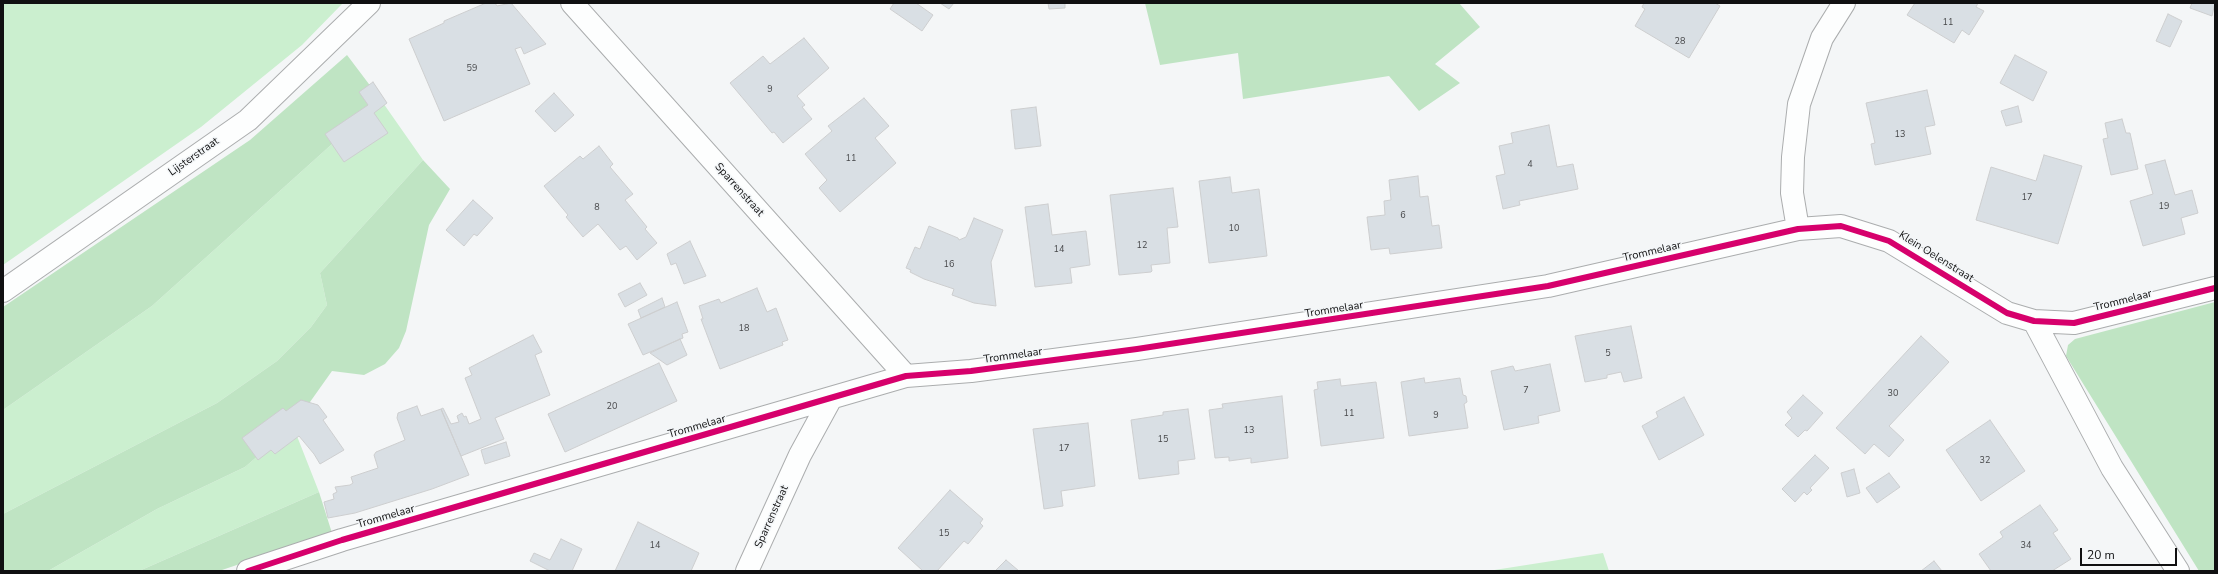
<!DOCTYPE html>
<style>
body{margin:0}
#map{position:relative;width:2218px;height:574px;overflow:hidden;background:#f4f6f7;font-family:"Nunito Sans",sans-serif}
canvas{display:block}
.frame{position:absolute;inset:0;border:4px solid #101011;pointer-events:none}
.scale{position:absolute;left:2080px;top:548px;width:97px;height:18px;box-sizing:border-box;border:2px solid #101011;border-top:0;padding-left:5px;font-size:12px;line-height:14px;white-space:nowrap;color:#101011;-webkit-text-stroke:3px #f3f6f8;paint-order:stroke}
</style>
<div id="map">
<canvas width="2218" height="574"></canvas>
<div class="frame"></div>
<div class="scale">20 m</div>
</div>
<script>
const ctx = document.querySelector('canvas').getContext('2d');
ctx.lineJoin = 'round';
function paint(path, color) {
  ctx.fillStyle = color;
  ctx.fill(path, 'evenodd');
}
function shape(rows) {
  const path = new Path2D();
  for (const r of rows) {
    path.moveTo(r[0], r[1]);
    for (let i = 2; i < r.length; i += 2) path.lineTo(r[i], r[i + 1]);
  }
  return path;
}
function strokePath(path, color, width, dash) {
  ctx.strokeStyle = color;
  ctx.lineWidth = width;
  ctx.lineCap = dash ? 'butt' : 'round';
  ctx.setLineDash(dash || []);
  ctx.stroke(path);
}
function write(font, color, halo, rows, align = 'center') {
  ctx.font = font + ' "Nunito Sans",sans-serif';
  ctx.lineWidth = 3;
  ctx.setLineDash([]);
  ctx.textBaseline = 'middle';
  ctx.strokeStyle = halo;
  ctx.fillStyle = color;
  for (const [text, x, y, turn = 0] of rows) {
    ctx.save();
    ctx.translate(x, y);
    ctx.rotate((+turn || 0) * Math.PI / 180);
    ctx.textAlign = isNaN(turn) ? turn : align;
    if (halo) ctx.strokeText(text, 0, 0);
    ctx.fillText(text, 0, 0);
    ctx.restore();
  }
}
const green = shape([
 [3,3,343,3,302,45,201,127,3,265],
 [381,100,423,160,320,273,327,305,311,327,277,361,217,403,3,514,3,410,152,306],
 [293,426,319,492,139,571,48,571,157,509,245,467],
 [1603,553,1609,571,1488,571]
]);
const forest = shape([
 [1145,3,1459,3,1480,27,1435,64,1460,83,1419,111,1389,76,1243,99,1238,53,1160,65],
 [347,55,381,100,152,306,3,410,3,307,250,140],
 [423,160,450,189,429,225,406,331,399,348,385,364,364,375,332,371,293,426,245,467,157,509,48,571,3,571,3,514,217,403,277,361,311,327,327,305,320,273],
 [2215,302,2215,571,2199,571,2066,356,2068,345,2075,339],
 [319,492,332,533,219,571,139,571]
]);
const building = shape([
 [486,3,495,3,497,6,511,3,546,44,524,54,521,47,515,49,530,84,444,121,409,39,444,23,444,21,486,3],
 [894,3,916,3,933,15,922,31,890,9,894,3],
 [940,3,954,3,949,9,940,3],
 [1048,3,1065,3,1065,8,1049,9,1048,3],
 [1644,3,1715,3,1720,6,1689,58,1635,26,1645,9,1642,7,1644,3],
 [1915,3,1978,3,1976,7,1984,11,1969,35,1962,30,1954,43,1907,15,1915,3],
 [2192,3,2215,3,2212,16,2190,8,2192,3],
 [2168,14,2182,21,2170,47,2156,41,2168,14],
 [804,38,829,68,797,96,805,105,802,107,812,119,783,143,774,132,772,133,730,83,763,56,770,64,804,38],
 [2015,55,2047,72,2033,101,2000,83,2015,55],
 [373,82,387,103,374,113,388,133,344,162,325,134,368,105,359,92,373,82],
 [1927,90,1935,125,1925,127,1931,154,1875,165,1871,144,1875,143,1866,103,1927,90],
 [554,93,574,115,555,132,535,111,554,93],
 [864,98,889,126,875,138,896,163,840,212,819,188,827,180,805,154,832,131,828,126,864,98],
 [2018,106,2022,122,2006,126,2001,111,2018,106],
 [1036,107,1041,146,1015,149,1011,110,1036,107],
 [2122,119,2126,133,2130,133,2138,169,2111,175,2103,139,2108,138,2105,123,2122,119],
 [1549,125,1557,167,1573,164,1578,189,1519,201,1520,205,1503,209,1496,176,1505,174,1499,146,1513,143,1511,133,1549,125],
 [599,146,613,164,610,167,633,194,625,200,647,227,645,229,657,243,637,260,626,246,620,250,598,224,583,237,566,217,568,215,544,186,580,156,583,159,599,146],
 [2044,155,2082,166,2058,244,1976,220,1991,167,2036,181,2044,155],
 [2165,160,2175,195,2192,190,2198,213,2181,218,2185,234,2143,246,2130,201,2153,194,2145,165,2165,160],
 [1418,176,1420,197,1428,196,1432,226,1439,225,1442,248,1390,254,1389,248,1371,250,1367,217,1385,215,1384,201,1391,200,1389,180,1418,176],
 [1230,177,1232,193,1259,189,1267,256,1209,263,1199,181,1230,177],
 [1173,188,1178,227,1167,228,1170,263,1151,265,1152,271,1151,272,1119,275,1110,195,1173,188],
 [473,200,493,218,477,236,474,234,464,246,446,230,473,200],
 [1048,204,1052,235,1086,231,1090,265,1070,268,1072,283,1035,287,1025,207,1048,204],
 [974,218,1003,230,991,262,996,306,974,303,952,295,954,289,924,279,910,272,911,270,906,268,915,247,920,249,929,226,958,238,959,240,966,237,974,218],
 [690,241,706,276,684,284,676,263,671,265,667,254,690,241],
 [640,283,647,295,625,307,618,294,640,283],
 [757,288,767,312,776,308,788,340,782,342,783,345,720,369,701,319,703,319,699,306,719,299,721,303,757,288],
 [662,298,665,307,641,318,638,310,662,298],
 [677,302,688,332,682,334,683,338,643,355,628,324,677,302],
 [1631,326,1642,378,1624,382,1621,372,1607,375,1607,378,1585,382,1575,336,1631,326],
 [533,335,542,352,535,355,550,395,495,418,504,439,461,456,441,409,443,408,451,424,459,422,457,416,462,413,464,417,466,416,469,424,481,419,465,378,472,375,469,368,533,335],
 [1921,336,1949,362,1889,426,1904,440,1889,457,1874,444,1865,454,1836,428,1921,336],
 [680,339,687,355,667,365,650,353,680,339],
 [659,363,677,401,565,452,548,414,659,363],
 [1550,364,1560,411,1538,416,1539,423,1504,430,1491,371,1513,366,1515,371,1550,364],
 [1424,378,1425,383,1460,378,1463,395,1466,396,1467,402,1464,404,1468,428,1409,436,1401,382,1424,378],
 [1340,379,1341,386,1376,382,1384,438,1321,446,1314,390,1318,389,1317,382,1340,379],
 [1803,395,1823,413,1807,431,1805,430,1798,437,1785,425,1792,418,1787,412,1803,395],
 [1282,396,1288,458,1251,463,1251,458,1229,461,1229,457,1215,458,1209,410,1223,408,1222,404,1282,396],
 [1684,397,1704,435,1659,460,1642,426,1658,417,1656,412,1684,397],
 [301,400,318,405,327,417,323,420,344,450,320,464,314,454,299,436,275,454,271,450,258,460,242,438,283,408,286,411,301,400],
 [417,406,421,416,441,409,469,475,432,489,355,513,328,518,324,502,334,499,333,494,337,492,335,487,350,485,353,483,351,477,378,468,374,455,376,452,405,440,397,418,398,413,417,406],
 [1188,409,1195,459,1178,461,1179,474,1139,479,1131,420,1163,415,1163,412,1188,409],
 [1990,420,2025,471,1981,501,1946,450,1990,420],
 [1088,423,1095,486,1061,491,1063,506,1044,509,1033,429,1088,423],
 [506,442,510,456,485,464,481,450,506,442],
 [1815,455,1829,468,1810,488,1812,490,1807,495,1804,492,1795,502,1782,489,1815,455],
 [1854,469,1860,493,1847,497,1841,473,1854,469],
 [1889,473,1900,487,1877,503,1866,488,1889,473],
 [950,490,983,519,980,523,983,526,968,544,964,541,937,571,923,571,898,548,950,490],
 [2040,505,2058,530,2053,533,2071,559,2052,571,1991,571,1979,554,2003,537,2000,532,2040,505],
 [638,522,699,553,691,571,615,571,638,522],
 [561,539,582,549,572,571,550,571,530,561,534,553,550,560,561,539],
 [1006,560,1019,571,995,571,1006,560],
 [1934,561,1942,571,1921,571,1934,561]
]);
const minor = shape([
 [572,3,906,376],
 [1798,229,1792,193,1793,157,1799,104,1822,38,1844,3],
 [3,291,248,120,369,3],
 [2034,321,2112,468,2178,571],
 [248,571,342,540,906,376,971,371,1137,349,1548,286,1798,229,1841,226,1889,241,2007,313,2034,321,2074,323,2215,288],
 [747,571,800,455,830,400]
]);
const cycleway = shape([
 [248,571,342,540,906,376,971,371,1137,349,1548,286,1798,229,1841,226,1889,241,2007,313,2034,321,2074,323,2215,288]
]);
const numberNames = [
 ["11",1948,23],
 ["28",1680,42],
 ["59",472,69],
 ["9",770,90],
 ["13",1900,135],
 ["11",851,159],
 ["4",1530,165],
 ["17",2027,198],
 ["19",2164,207],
 ["8",597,208],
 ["6",1403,216],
 ["10",1234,229],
 ["12",1142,246],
 ["14",1059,250],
 ["16",949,265],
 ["18",744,329],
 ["5",1608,354],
 ["7",1526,391],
 ["30",1893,394],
 ["20",612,407],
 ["11",1349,414],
 ["9",1436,416],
 ["13",1249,431],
 ["15",1163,440],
 ["17",1064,449],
 ["32",1985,461],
 ["15",944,534],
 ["14",655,546],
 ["34",2026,546]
];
const streetNames = [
 ["Lijsterstraat",194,157,-35],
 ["Sparrenstraat",739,190,48],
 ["Trommelaar",1652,252,-13],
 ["Klein Oelenstraat",1936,257,32],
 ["Trommelaar",2123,301,-14],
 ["Trommelaar",1334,310,-9],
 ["Trommelaar",1013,356,-8],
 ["Trommelaar",697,427,-16],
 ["Trommelaar",386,517,-16],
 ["Sparrenstraat",772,517,-66]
];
paint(green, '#cbefcf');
paint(forest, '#bfe4c3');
paint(building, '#d9dfe4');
strokePath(building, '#cdcecf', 1);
strokePath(minor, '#abadae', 24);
strokePath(minor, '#fdfefe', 22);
strokePath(cycleway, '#d6006c', 6);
write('9px', '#464749', null, numberNames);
write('11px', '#101011', '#f3f6f8', streetNames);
</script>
